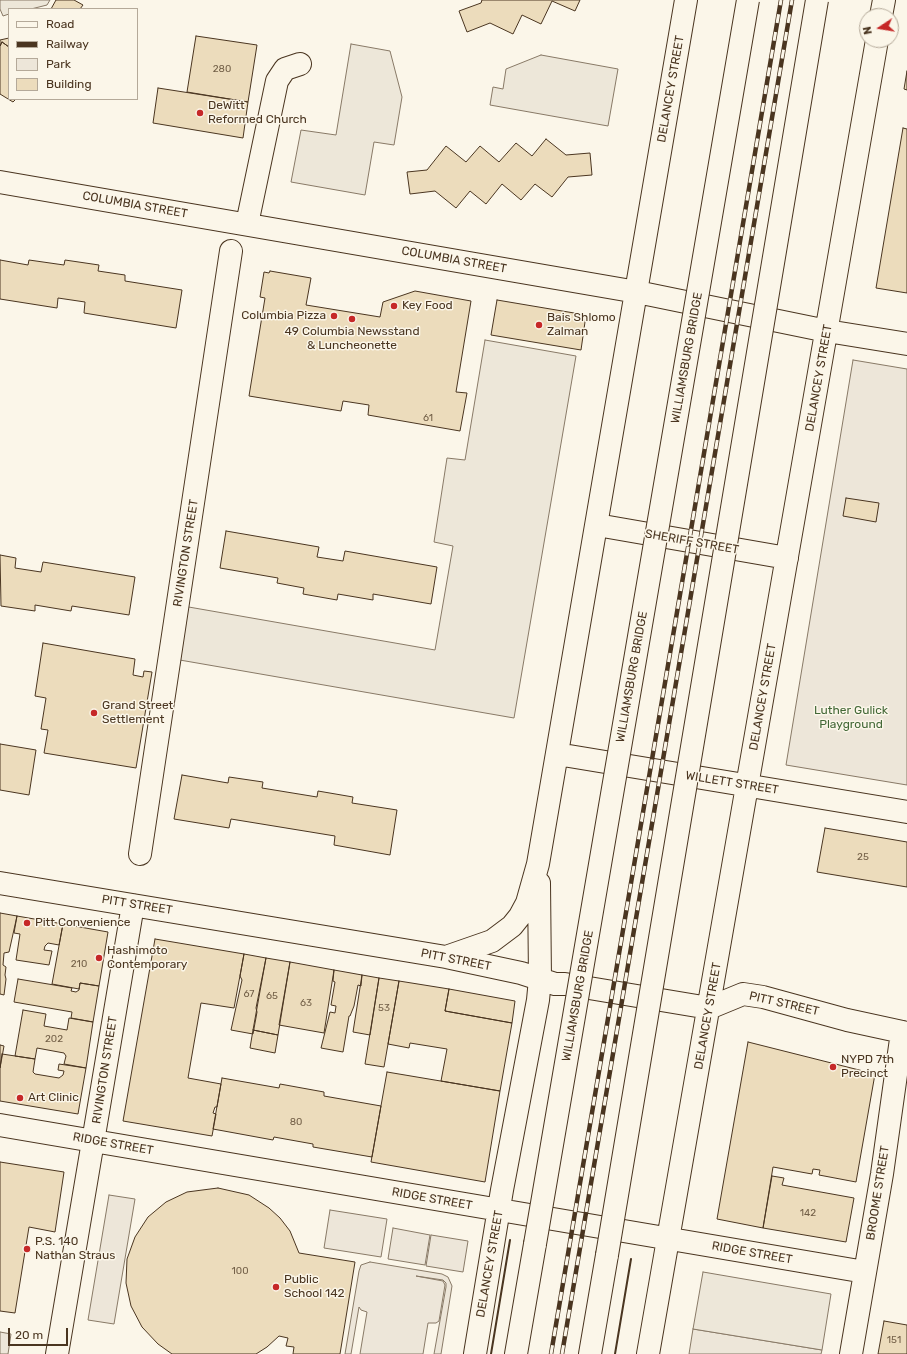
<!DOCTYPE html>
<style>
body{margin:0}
#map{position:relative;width:907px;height:1354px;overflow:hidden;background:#fbf6e9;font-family:Rubik,sans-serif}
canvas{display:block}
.legend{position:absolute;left:8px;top:8px;width:130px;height:92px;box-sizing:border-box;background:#fbf6e9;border:1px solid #b4a999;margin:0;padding:5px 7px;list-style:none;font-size:12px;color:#4a3520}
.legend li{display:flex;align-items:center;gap:8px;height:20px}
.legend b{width:20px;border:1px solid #b4a999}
.north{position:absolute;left:859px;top:8px;width:40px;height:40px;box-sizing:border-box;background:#fbf6e9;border:1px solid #b4a999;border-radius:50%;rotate:258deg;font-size:11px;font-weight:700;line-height:16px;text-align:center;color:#4a3520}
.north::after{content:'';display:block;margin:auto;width:14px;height:18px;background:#c62828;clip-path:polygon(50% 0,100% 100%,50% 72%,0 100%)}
.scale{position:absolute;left:8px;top:1328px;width:60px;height:18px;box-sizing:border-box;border:2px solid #4a3520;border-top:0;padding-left:5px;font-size:12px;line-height:14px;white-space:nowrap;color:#4a3520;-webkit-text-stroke:3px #fbf6e9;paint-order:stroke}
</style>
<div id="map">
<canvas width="907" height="1354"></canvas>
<ul class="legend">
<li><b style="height:5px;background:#fbf6e9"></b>Road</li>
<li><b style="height:5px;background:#4a3520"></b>Railway</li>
<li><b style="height:11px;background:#ede6d9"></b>Park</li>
<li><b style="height:11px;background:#ecdcbc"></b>Building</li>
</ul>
<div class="north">N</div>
<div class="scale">20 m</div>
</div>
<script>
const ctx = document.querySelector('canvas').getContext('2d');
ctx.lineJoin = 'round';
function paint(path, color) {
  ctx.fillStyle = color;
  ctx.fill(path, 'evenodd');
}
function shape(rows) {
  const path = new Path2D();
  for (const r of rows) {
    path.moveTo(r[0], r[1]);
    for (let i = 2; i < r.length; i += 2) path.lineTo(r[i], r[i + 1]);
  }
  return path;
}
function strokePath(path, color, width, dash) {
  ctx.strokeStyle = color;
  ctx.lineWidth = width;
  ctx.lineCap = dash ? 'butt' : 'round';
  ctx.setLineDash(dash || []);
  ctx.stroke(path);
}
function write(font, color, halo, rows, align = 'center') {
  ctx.font = font + ' Rubik,sans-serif';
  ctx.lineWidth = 3;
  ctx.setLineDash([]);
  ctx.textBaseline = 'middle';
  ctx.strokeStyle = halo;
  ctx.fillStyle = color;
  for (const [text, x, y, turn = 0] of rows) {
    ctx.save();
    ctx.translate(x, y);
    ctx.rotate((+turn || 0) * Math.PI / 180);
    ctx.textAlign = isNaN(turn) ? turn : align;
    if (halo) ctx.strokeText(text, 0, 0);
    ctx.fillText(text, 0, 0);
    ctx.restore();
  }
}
const green = shape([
 [853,360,907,369,907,785,786,765,853,360],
 [109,1195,135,1199,114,1324,88,1320,109,1195],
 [330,1210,387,1219,381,1257,324,1248,330,1210],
 [393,1228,430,1235,425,1265,388,1259,393,1228],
 [431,1235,468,1241,463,1272,426,1266,431,1235],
 [370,1262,442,1274,448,1277,452,1286,441,1354,434,1354,446,1287,446,1283,443,1280,416,1276,443,1281,445,1285,439,1321,436,1323,428,1323,423,1354,360,1354,367,1312,361,1310,359,1307,351,1354,345,1354,359,1271,361,1265,370,1262],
 [693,1329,822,1350,821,1354,689,1354,693,1329],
 [0,1332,11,1334,8,1354,0,1354,0,1332]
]);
const parking = shape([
 [0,0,50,0,47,5,31,9,9,9,9,14,3,16,0,9,0,0],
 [351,44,390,51,402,97,394,145,374,142,365,195,291,182,301,130,336,135,351,44],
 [541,55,618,69,608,126,490,105,493,87,503,89,506,69,541,55],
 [485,340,576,356,514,718,174,659,183,606,435,650,453,546,434,542,447,458,465,460,485,340],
 [703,1272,831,1294,822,1350,693,1329,703,1272]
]);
const building = shape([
 [56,0,74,0,83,5,80,9,51,9,56,0],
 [482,0,580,0,575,11,552,1,541,24,522,15,513,34,490,23,467,32,459,11,481,3,482,0],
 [196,36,257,45,248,102,187,92,196,36],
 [9,38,9,47,2,42,0,46,0,40,9,38],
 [2,42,9,47,9,99,16,99,13,102,0,94,0,46,2,42],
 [907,71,907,90,904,89,907,71],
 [158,88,248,102,243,138,153,123,158,88],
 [903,128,907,129,907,293,876,288,903,128],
 [546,139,566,155,590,153,592,175,568,177,552,197,535,184,521,200,502,184,486,204,470,191,456,208,435,191,410,194,407,172,427,170,446,146,466,162,480,146,499,162,516,143,532,156,546,139],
 [0,260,28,265,29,260,64,265,65,260,99,265,98,271,125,275,125,281,182,290,176,328,84,313,85,302,58,298,57,308,0,299,0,260],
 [270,271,311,278,306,305,380,317,383,302,415,291,471,301,456,392,467,393,460,431,368,415,369,405,343,401,341,411,249,396,265,298,260,297,264,272,269,273,270,271],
 [497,300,586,315,581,350,491,335,497,300],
 [846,498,879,503,876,522,843,516,846,498],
 [226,531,319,547,317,557,343,561,345,551,437,567,431,604,373,594,373,600,338,594,337,600,303,594,304,588,277,583,278,578,220,568,226,531],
 [0,555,16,558,15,568,41,572,43,562,135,577,129,615,72,606,71,611,35,605,35,611,1,606,0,555],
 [43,643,135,659,133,675,143,677,144,671,152,672,136,768,44,753,48,730,41,729,46,698,35,696,43,643],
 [0,744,36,750,29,795,0,790,0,744],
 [182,775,228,783,229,777,263,782,262,788,317,797,318,791,353,797,352,803,397,810,390,855,334,845,335,836,231,819,229,828,174,819,182,775],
 [825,828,907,842,907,887,817,872,825,828],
 [0,913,17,916,9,952,4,953,3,965,6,967,5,975,6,979,4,995,0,994,0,913],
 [17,916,63,924,59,945,48,943,45,946,44,950,52,951,49,965,16,960,20,934,14,933,17,916],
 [63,924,108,932,99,986,80,983,79,989,52,984,63,924],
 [155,939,244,954,234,1008,201,1003,188,1078,221,1084,217,1107,215,1107,213,1113,216,1114,212,1136,123,1121,155,939],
 [244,954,266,958,256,1008,257,1012,253,1034,231,1030,242,980,240,976,244,954],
 [266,958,290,962,278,1035,253,1030,266,958],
 [290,962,334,970,324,1033,279,1025,290,962],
 [334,970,362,975,361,986,358,985,354,1006,350,1016,349,1016,343,1052,321,1048,330,1012,335,1013,336,1006,331,1005,335,982,333,981,334,970],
 [362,975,379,978,370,1035,353,1032,362,975],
 [379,978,399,981,384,1067,365,1064,379,978],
 [18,979,72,988,71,991,76,992,79,990,80,983,99,986,93,1022,71,1018,72,1012,14,1002,18,979],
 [399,981,449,989,445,1011,512,1023,500,1091,441,1081,447,1049,410,1043,409,1048,388,1044,399,981],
 [449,989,515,1001,512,1023,445,1011,449,989],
 [23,1010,46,1014,44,1026,67,1030,69,1018,93,1022,86,1068,64,1064,66,1056,64,1053,37,1048,35,1059,15,1056,23,1010],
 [253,1030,278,1035,275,1053,250,1048,253,1030],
 [748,1042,875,1074,856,1182,819,1175,820,1170,813,1169,812,1174,773,1167,763,1228,717,1219,748,1042],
 [0,1045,4,1046,0,1068,0,1045],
 [2,1054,35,1059,33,1072,35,1074,59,1078,63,1075,64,1071,58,1070,59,1064,86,1068,78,1114,0,1101,0,1068,2,1054],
 [387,1072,500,1091,485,1182,371,1162,387,1072],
 [222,1078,279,1088,280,1084,324,1092,324,1096,381,1106,372,1157,313,1147,313,1144,274,1137,273,1140,213,1129,222,1078],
 [0,1162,64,1172,55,1232,29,1227,15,1313,0,1311,0,1162],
 [772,1176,784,1178,782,1185,854,1198,846,1242,763,1228,772,1176],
 [218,1188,249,1195,269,1208,280,1218,290,1231,299,1253,355,1262,340,1354,293,1354,294,1347,286,1346,288,1338,279,1336,267,1347,256,1354,172,1354,158,1344,142,1327,131,1306,126,1283,127,1259,135,1237,148,1217,166,1202,187,1192,218,1188],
 [884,1321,907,1325,907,1354,878,1354,884,1321]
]);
const minor = shape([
 [881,16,884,0],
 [0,182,637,292,827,331,907,344],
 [247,224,277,81,285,69,300,64],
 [597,525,787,558],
 [557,754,907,812],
 [140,854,231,251],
 [0,883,446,957,521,973,555,984,565,984,709,1008,743,994,763,997,847,1020,907,1033],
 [446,957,492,941,512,926,520,916,527,903,538,864,686,0],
 [0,1125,865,1272],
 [57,1354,133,905],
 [475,1354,502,1190,538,1000,540,979,539,883],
 [648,1354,877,40],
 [851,1354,882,1174,902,1032]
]);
const highway = shape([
 [516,1354,535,1244],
 [590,1354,607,1255]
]);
const rail = shape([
 [551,1354,781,0],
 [562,1354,792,0]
]);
const highwayBridge = shape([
 [535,1244,748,0],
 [607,1255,817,0]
]);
const wall = shape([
 [491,1354,510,1240],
 [615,1354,631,1259]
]);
const markers = [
 [200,113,4,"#c62828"],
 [394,306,4,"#c62828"],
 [334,316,4,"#c62828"],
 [352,319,4,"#c62828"],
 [539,325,4,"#c62828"],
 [94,713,4,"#c62828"],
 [27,923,4,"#c62828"],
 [99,958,4,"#c62828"],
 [833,1067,4,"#c62828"],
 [20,1098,4,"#c62828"],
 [27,1249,4,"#c62828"],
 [276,1287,4,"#c62828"]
];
const numberNames = [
 ["280",222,69],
 ["61",428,418],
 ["25",863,857],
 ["210",79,964],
 ["67",249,994],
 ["65",272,996],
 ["63",306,1003],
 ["53",384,1008],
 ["202",54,1039],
 ["80",296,1122],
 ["142",808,1213],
 ["100",240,1271],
 ["151",894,1340]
];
const streetNames = [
 ["DELANCEY STREET",671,89,-80],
 ["COLUMBIA STREET",135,205,10],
 ["COLUMBIA STREET",454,260,10],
 ["WILLIAMSBURG BRIDGE",687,358,-80],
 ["DELANCEY STREET",819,378,-80],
 ["SHERIFF STREET",692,542,10],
 ["RIVINGTON STREET",186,553,-81],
 ["WILLIAMSBURG BRIDGE",632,677,-80],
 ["DELANCEY STREET",763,697,-80],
 ["WILLETT STREET",732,783,9],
 ["PITT STREET",137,905,9],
 ["PITT STREET",456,960,11],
 ["WILLIAMSBURG BRIDGE",578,996,-80],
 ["PITT STREET",784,1004,13],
 ["DELANCEY STREET",708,1016,-80],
 ["RIVINGTON STREET",105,1070,-81],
 ["RIDGE STREET",113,1144,10],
 ["BROOME STREET",878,1193,-81],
 ["RIDGE STREET",432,1199,10],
 ["RIDGE STREET",752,1253,10],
 ["DELANCEY STREET",490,1264,-80]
];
const poiNames = [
 ["DeWitt",208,106],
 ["Reformed Church",208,120],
 ["Key Food",402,306],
 ["Columbia Pizza",326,316,"right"],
 ["Bais Shlomo",547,318],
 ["Zalman",547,332],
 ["49 Columbia Newsstand",352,332,"center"],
 ["& Luncheonette",352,346,"center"],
 ["Grand Street",102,706],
 ["Settlement",102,720],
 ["Pitt Convenience",35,923],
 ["Hashimoto",107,951],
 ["Contemporary",107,965],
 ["NYPD 7th",841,1060],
 ["Precinct",841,1074],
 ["Art Clinic",28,1098],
 ["P.S. 140",35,1242],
 ["Nathan Straus",35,1256],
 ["Public",284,1280],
 ["School 142",284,1294]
];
const parkNames = [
 ["Luther Gulick",851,711],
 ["Playground",851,725]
];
paint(green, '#ede6d9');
strokePath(green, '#887966', 1);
paint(parking, '#ede7d9');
strokePath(parking, '#887966', 1);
paint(building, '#ecdcbc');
strokePath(building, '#4a3520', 1);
strokePath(minor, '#4a3520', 24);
strokePath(highway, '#4a3520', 24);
strokePath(minor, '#fbf6e9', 22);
strokePath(highway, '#fbf6e9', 22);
strokePath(rail, '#4a3520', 4.5);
strokePath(rail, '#fbf6e9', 3, [9]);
strokePath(highwayBridge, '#4a3520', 24, []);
strokePath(highwayBridge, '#fbf6e9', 22);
strokePath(wall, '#4a3520', 2);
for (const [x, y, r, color] of markers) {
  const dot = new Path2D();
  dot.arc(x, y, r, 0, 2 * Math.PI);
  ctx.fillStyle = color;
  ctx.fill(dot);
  strokePath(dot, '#fbf6e9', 1.5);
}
write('10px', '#725f47', null, numberNames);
write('12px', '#4a3520', '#fbf6e9', streetNames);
write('12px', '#4a3520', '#fbf6e9', poiNames, 'left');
write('12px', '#436837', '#fbf6e9', parkNames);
</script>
